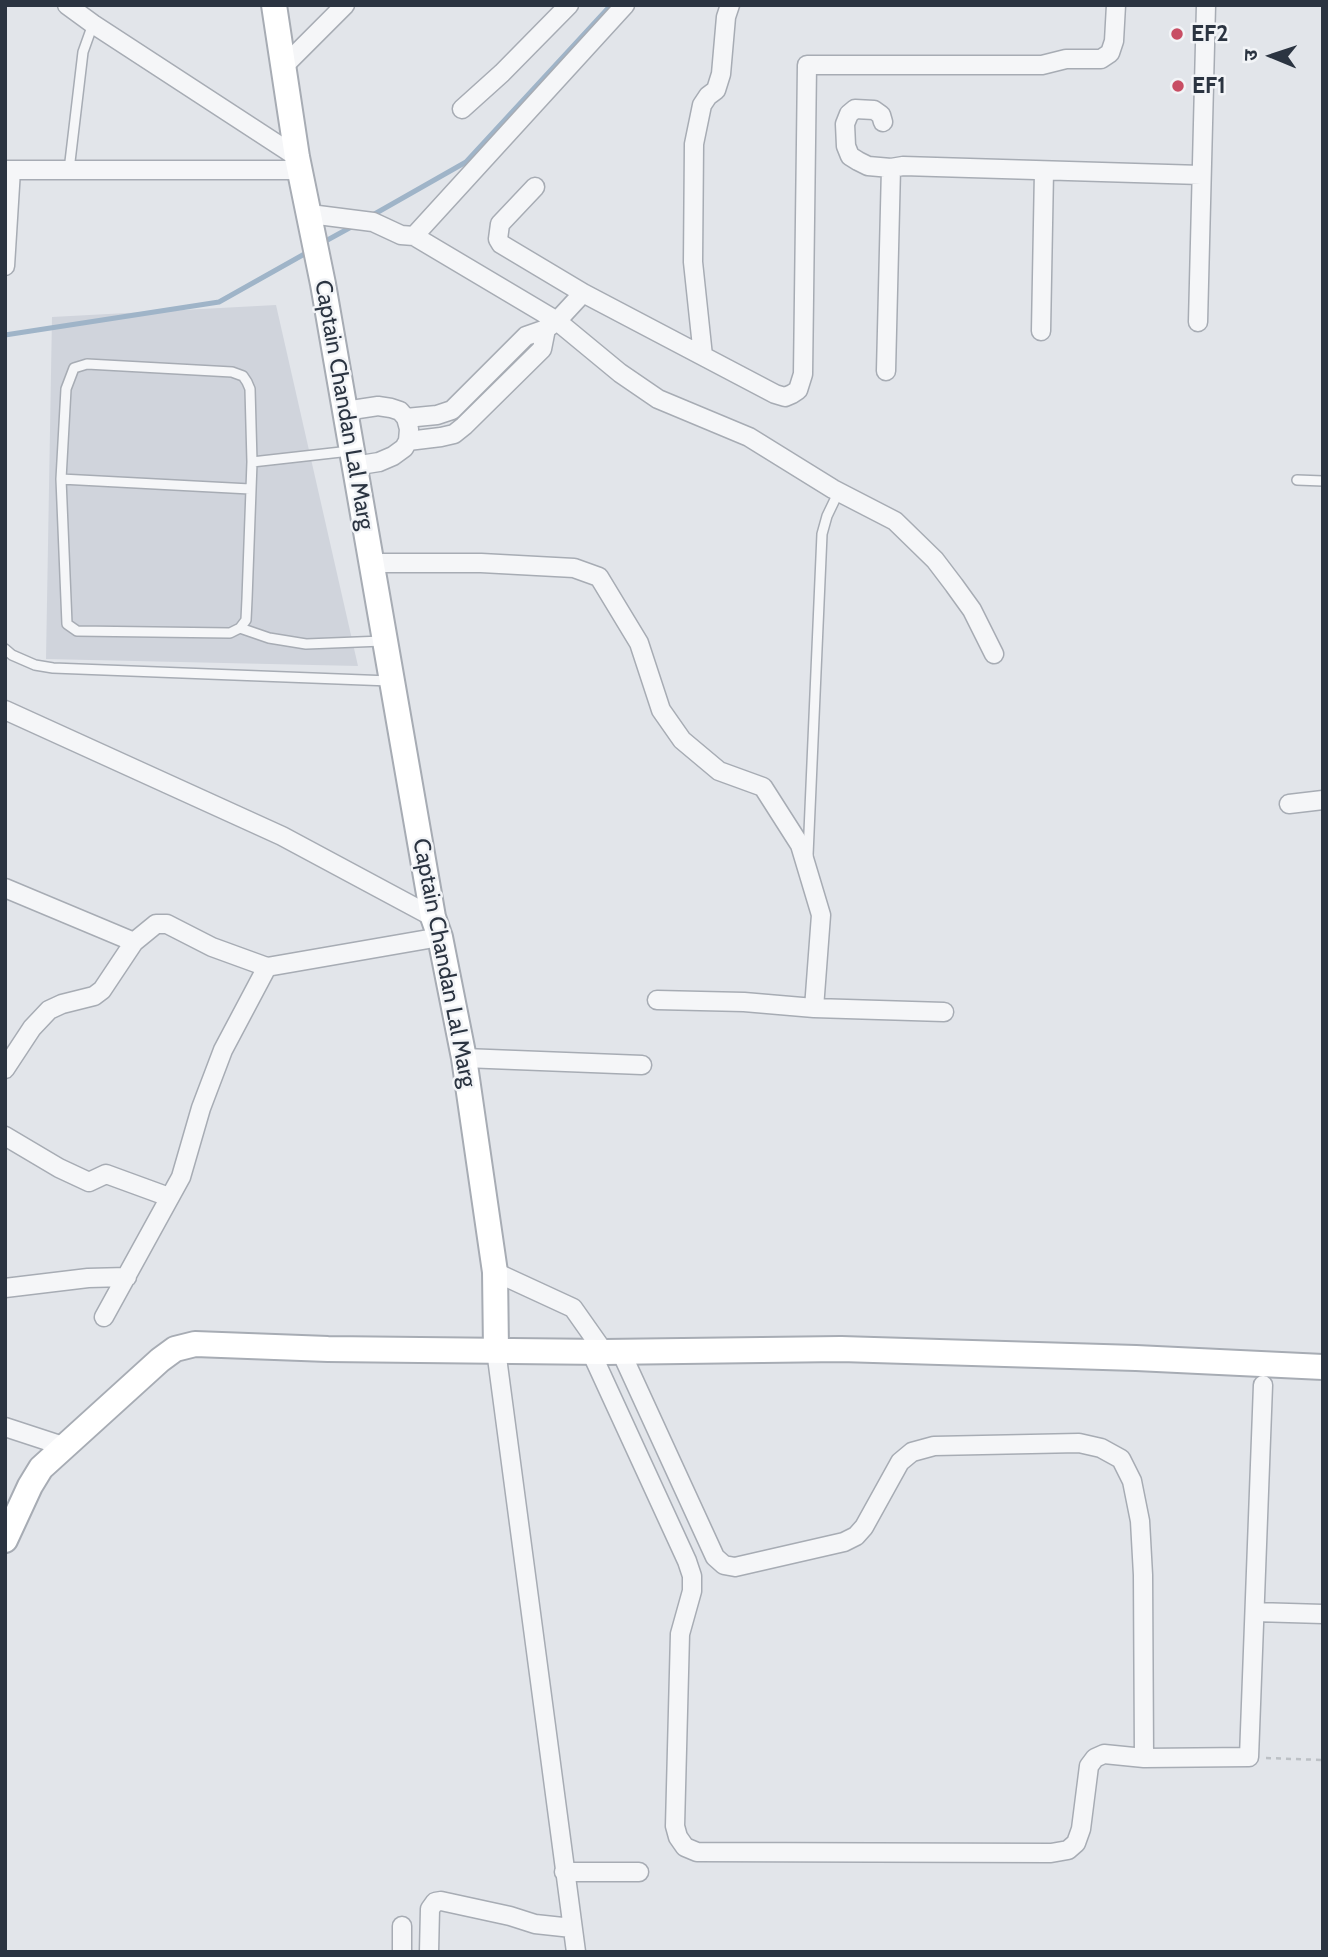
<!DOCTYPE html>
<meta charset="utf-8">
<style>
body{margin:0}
#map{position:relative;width:1328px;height:1957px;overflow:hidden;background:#e2e5ea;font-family:Cabin,"Noto Sans Devanagari",sans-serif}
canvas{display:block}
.frame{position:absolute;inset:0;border:7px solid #2b3441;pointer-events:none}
.north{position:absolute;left:1237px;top:21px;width:70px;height:70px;-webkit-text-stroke:5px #f2f4f7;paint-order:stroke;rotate:272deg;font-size:19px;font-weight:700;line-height:28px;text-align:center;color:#2b3441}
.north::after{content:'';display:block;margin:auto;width:24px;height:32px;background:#2b3441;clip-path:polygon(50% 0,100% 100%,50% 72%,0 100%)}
</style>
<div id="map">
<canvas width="1328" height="1957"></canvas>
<div class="frame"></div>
<div class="north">उ</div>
</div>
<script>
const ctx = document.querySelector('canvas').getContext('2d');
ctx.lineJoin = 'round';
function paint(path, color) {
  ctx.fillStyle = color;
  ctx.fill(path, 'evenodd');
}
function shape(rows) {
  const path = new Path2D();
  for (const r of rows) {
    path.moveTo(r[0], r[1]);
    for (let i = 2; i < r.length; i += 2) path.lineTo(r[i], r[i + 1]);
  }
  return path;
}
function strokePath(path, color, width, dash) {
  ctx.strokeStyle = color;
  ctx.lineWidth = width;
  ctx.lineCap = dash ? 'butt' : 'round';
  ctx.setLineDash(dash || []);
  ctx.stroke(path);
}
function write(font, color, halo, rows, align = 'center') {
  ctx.font = font + ' Cabin,sans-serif';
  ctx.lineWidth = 5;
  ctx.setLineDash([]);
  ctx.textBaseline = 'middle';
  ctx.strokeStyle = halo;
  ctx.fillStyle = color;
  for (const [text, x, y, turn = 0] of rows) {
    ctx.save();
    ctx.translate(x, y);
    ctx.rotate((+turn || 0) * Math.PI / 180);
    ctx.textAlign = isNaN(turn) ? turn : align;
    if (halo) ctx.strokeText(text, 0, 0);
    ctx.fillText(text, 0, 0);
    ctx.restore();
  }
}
const built = shape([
 [276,305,358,666,46,659,52,317]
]);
const stream = shape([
 [371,216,466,162,611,5],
 [322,243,353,226],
 [5,335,219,302,308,252]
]);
const path = shape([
 [1266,1758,1323,1760]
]);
const lane = shape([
 [69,170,83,52,93,24],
 [87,364,232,372,243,376,247,382,250,389,252,462,247,599,246,620,240,628,230,633,77,631,67,624,61,479,66,389,74,368,87,364],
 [252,462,350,451],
 [61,479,250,489],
 [1297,480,1323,481],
 [240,628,269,638,306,644,383,641],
 [5,649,12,655,35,665,53,668,390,681],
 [808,855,822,534,827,516,839,491]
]);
const street = shape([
 [67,5,93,24,297,157],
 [284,66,345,5],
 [462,109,502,73,569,5],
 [883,122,881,115,874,110,855,109,849,114,845,124,846,146,850,156,858,161,868,166,891,168],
 [5,170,300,170],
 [535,187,500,224,498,239,501,244,583,293],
 [310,214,373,222,401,235,414,236,557,321,620,373,658,399,749,437,833,489,895,521,935,560,954,585,972,610,994,654],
 [414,236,625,5],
 [5,266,11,170],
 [1198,322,1206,5],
 [1041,331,1044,171],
 [703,356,693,262,694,144,702,105,708,96,716,90,721,74,726,17,730,5],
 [886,371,891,168,903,166,1201,175],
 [345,411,378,406,391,408,400,411,406,418,409,429,408,441,404,448,393,456,379,462,354,466],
 [406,418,437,415,452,410,526,336,546,329,557,321,583,293,775,394,785,397,792,394,798,390,803,374,807,65,1042,65,1066,59,1101,59,1110,53,1114,41,1116,5],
 [408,441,441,437,454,434,464,426,542,349,546,329],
 [371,563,481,563,574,568,599,577,639,643,661,710,682,740,719,771,763,787,800,845,821,915,814,1008],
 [5,710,282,836,433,917],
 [1289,804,1323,800],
 [5,888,134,942],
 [657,1000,744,1002,814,1008,944,1012],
 [464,1058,642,1065],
 [5,1069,32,1028,49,1010,62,1004,94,996,102,990,134,942,156,924,167,924,212,947,267,967,440,937],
 [5,1136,59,1168,89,1182,106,1174,169,1197],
 [495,1272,573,1308,604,1352],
 [5,1288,88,1278,127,1277],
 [104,1317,181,1177,201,1108,223,1050,267,967],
 [496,1350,576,1952],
 [591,1352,687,1561,692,1576,692,1591,680,1634,675,1826,678,1837,685,1847,697,1852,1051,1853,1068,1850,1076,1843,1081,1829,1089,1766,1095,1758,1104,1754,1144,1758,1249,1757,1263,1385],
 [621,1352,715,1557,724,1565,735,1567,844,1542,856,1536,864,1527,900,1462,912,1452,934,1446,1079,1443,1101,1448,1121,1459,1132,1481,1140,1521,1143,1575,1144,1758],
 [5,1427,63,1446],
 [1255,1612,1323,1614],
 [564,1872,639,1872],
 [402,1952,402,1926],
 [429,1952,430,1909,435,1902,441,1901,510,1916,535,1924,572,1928]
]);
const secondary = shape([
 [274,5,297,157,323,284,433,917,440,937,464,1058,495,1272,496,1350],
 [5,1540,30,1486,41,1468,160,1360,175,1349,195,1344,328,1349,604,1352,841,1349,1136,1358,1323,1367]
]);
const markers = [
 [1177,34,7,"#c84e64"],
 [1178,86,7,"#c84e64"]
];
const poiNames = [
 ["EF2",1191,34],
 ["EF1",1192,86]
];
const streetNames = [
 ["Captain Chandan Lal Marg",344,405,80],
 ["Captain Chandan Lal Marg",444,963,79]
];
paint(built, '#d0d4dc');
strokePath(stream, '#9fb4c8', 5);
strokePath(lane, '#a7acb4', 12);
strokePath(street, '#a7acb4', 21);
strokePath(secondary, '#a7acb4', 28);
strokePath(path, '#bcc0c5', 2.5, [5, 5]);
strokePath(lane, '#f5f6f8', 9);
strokePath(street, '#f5f6f8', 18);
strokePath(secondary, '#fff', 24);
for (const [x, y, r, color] of markers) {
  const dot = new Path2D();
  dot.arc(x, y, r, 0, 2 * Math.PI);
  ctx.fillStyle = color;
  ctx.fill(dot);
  strokePath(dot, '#f2f4f7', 2.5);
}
write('bold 23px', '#2b3441', '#f2f4f7', poiNames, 'left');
write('23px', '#2b3441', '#f2f4f7', streetNames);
</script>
